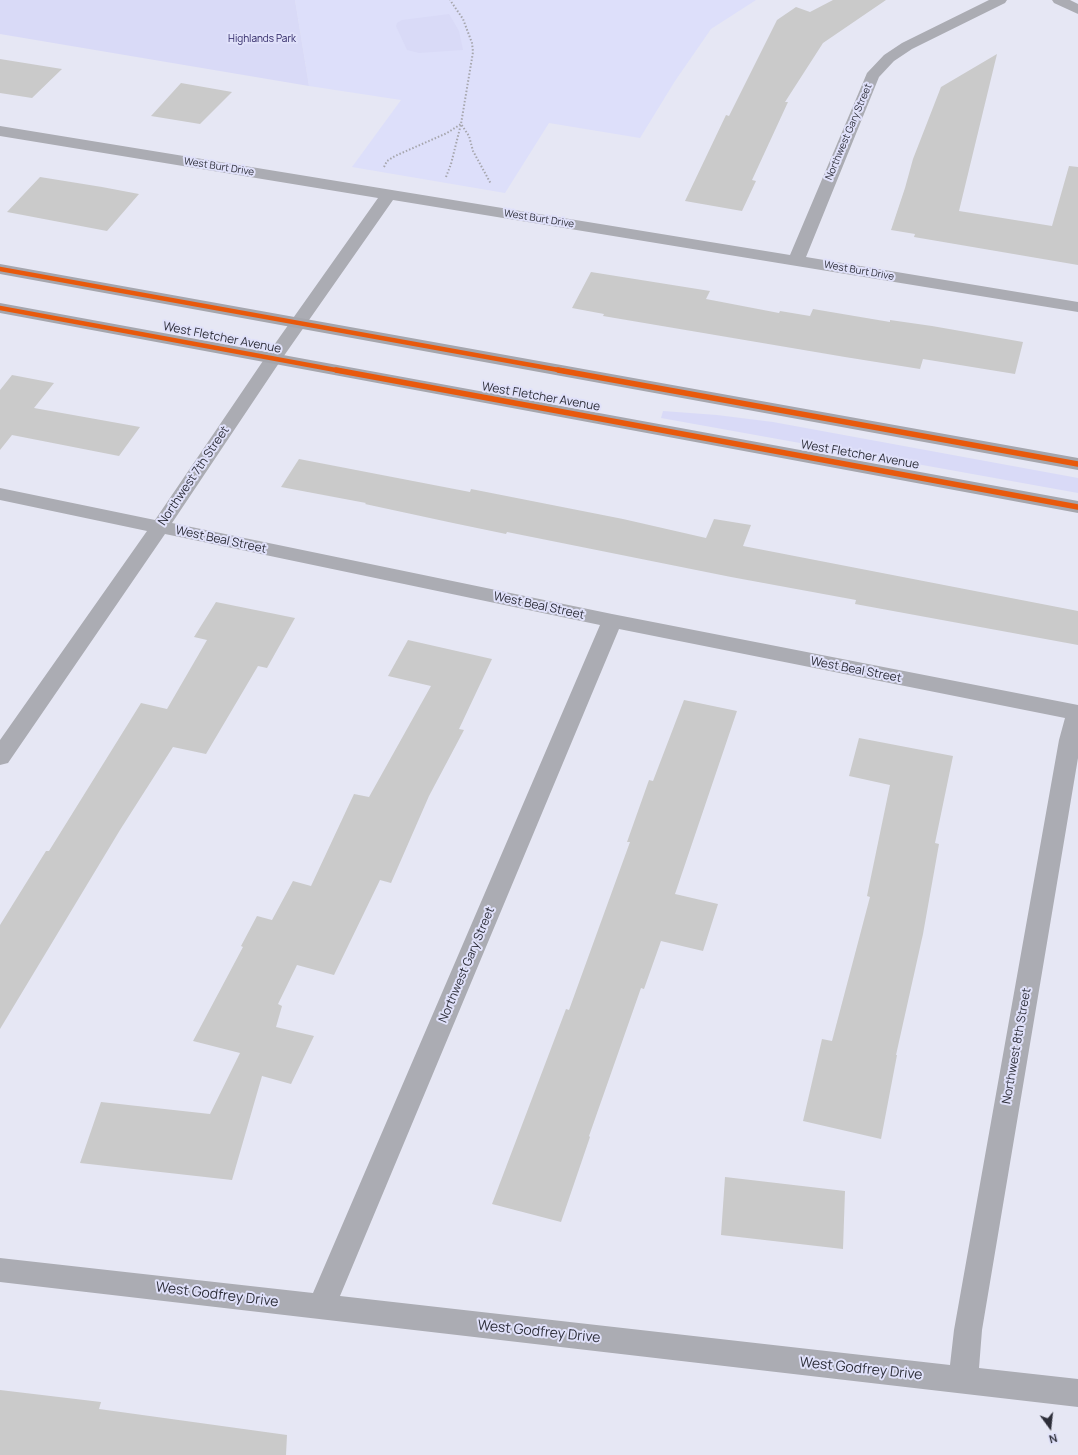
<!DOCTYPE html>
<style>
body{margin:0}
#map{position:relative;width:1078px;height:1455px;overflow:hidden;background:#e6e7f4;font-family:Manrope,sans-serif}
canvas{display:block}
.north{position:absolute;left:1030px;top:1407px;width:40px;height:40px;-webkit-text-stroke:3px #e0e1fa;paint-order:stroke;rotate:165deg;font-size:11px;font-weight:700;line-height:16px;text-align:center;color:#2d2e39}
.north::after{content:'';display:block;margin:auto;width:14px;height:18px;background:#2d2e39;clip-path:polygon(50% 0,100% 100%,50% 72%,0 100%)}
</style>
<div id="map">
<canvas width="1078" height="1455"></canvas>
<div class="north">N</div>
</div>
<script>
const ctx = document.querySelector('canvas').getContext('2d');
ctx.lineJoin = 'round';
function paint(path, color) {
  ctx.fillStyle = color;
  ctx.fill(path, 'evenodd');
}
function shape(rows) {
  const path = new Path2D();
  for (const r of rows) {
    path.moveTo(r[0], r[1]);
    for (let i = 2; i < r.length; i += 2) path.lineTo(r[i], r[i + 1]);
  }
  return path;
}
function strokePath(path, color, width, dash) {
  ctx.strokeStyle = color;
  ctx.lineWidth = width;
  ctx.lineCap = dash ? 'butt' : 'round';
  ctx.setLineDash(dash || []);
  ctx.stroke(path);
}
function write(font, color, halo, rows, align = 'center') {
  ctx.font = font + ' Manrope,sans-serif';
  ctx.lineWidth = 4;
  ctx.setLineDash([]);
  ctx.textBaseline = 'middle';
  ctx.strokeStyle = halo;
  ctx.fillStyle = color;
  for (const [text, x, y, turn = 0] of rows) {
    ctx.save();
    ctx.translate(x, y);
    ctx.rotate((+turn || 0) * Math.PI / 180);
    ctx.textAlign = isNaN(turn) ? turn : align;
    if (halo) ctx.strokeText(text, 0, 0);
    ctx.fillText(text, 0, 0);
    ctx.restore();
  }
}
const built = shape([
 [295,0,756,0,711,29,675,81,640,138,549,123,505,193,352,167,401,100,309,86]
]);
const green = shape([
 [0,0,295,0,309,86,0,34],
 [449,14,459,31,463,50,419,53,407,50,396,26,397,23,402,20],
 [663,411,717,415,773,422,1078,478,1078,493,661,418]
]);
const building = shape([
 [833,0,886,0,823,43,785,102,788,102,752,180,756,181,742,211,685,201,726,115,729,116,777,20,796,7,810,12],
 [997,54,959,211,1052,226,1069,166,1078,167,1078,265,914,237,915,234,891,230,905,188,913,159,941,87],
 [0,59,62,69,32,98,0,93],
 [181,83,232,92,200,124,151,116],
 [40,177,102,187,139,194,107,231,7,212],
 [591,272,710,291,706,299,779,313,780,311,810,316,813,309,890,322,890,320,932,326,1023,342,1015,374,923,359,920,369,845,357,603,316,604,314,572,308],
 [12,375,54,383,34,408,140,427,119,456,12,435,0,450,0,390],
 [299,459,470,492,471,489,623,519,706,538,714,519,751,525,743,546,1078,611,1078,645,855,604,856,600,731,577,507,532,506,534,453,523,365,504,366,503,281,487],
 [216,602,295,618,267,668,258,666,206,754,173,747,120,830,0,1029,0,925,46,851,49,851,141,703,167,709,207,640,194,637],
 [408,640,492,659,459,729,464,730,429,796,391,883,380,880,334,975,297,965,278,1004,282,1006,276,1027,314,1036,291,1084,262,1076,232,1180,80,1163,101,1102,210,1114,240,1053,193,1041,243,947,241,946,257,916,272,920,293,881,311,886,354,794,369,797,431,686,388,676],
 [684,700,737,711,675,894,718,904,703,951,661,941,644,989,641,988,589,1136,590,1137,561,1222,492,1204,566,1009,569,1010,630,842,627,842,649,780,653,781],
 [859,738,953,756,935,843,939,844,923,934,896,1055,897,1055,881,1139,803,1121,822,1039,832,1041,870,897,867,896,890,785,849,776],
 [725,1177,845,1191,843,1249,721,1235],
 [0,1390,101,1402,99,1409,287,1435,286,1455,0,1455]
]);
const path = shape([
 [384,167,387,161,395,156,447,133,461,124,469,136,473,151,491,184],
 [446,177,451,164,461,124,473,52,472,43,463,19,450,0]
]);
const minor = shape([
 [989,0,1007,0,1005,3,912,49,894,61,879,77,806,257,1078,302,1078,312,393,200,281,360,172,523,612,614,1078,705,1078,758,982,1330,979,1368,1078,1379,1078,1407,0,1282,0,1258,313,1293,600,625,165,534,8,763,0,765,0,740,147,531,0,500,0,488,155,520,267,355,378,198,0,136,0,126,790,255,867,73,884,55,902,43,989,0],
 [619,629,1065,718,1059,740,954,1330,950,1365,340,1296,619,629],
 [1052,0,1070,0,1078,4,1078,14,1054,3,1052,0]
]);
const major = shape([
 [0,264,1078,458,1078,470,0,274,0,264],
 [0,303,1078,501,1078,513,0,313,0,303]
]);
const cyclewayFar1 = shape([
 [0,269,564,371],
 [0,308,341,371]
]);
const cycleway = shape([
 [336,370,1078,507],
 [558,370,1078,464]
]);
const farParknames = [
 ["Highlands Park",262,39]
];
const farStreetnames = [
 ["Northwest Gary Street",849,132,-67],
 ["West Burt Drive",219,167,9],
 ["West Burt Drive",539,219,9],
 ["West Burt Drive",859,271,10]
];
const streetNames = [
 ["West Fletcher Avenue",222,338,11],
 ["West Fletcher Avenue",541,397,10],
 ["West Fletcher Avenue",860,455,10],
 ["Northwest 7th Street",194,476,-56],
 ["West Beal Street",221,540,12],
 ["West Beal Street",539,606,12],
 ["West Beal Street",856,670,11],
 ["Northwest Gary Street",467,965,-67],
 ["Northwest 8th Street",1017,1046,-80]
];
const nearStreetnames = [
 ["West Godfrey Drive",217,1295,7],
 ["West Godfrey Drive",539,1332,6],
 ["West Godfrey Drive",861,1369,6]
];
paint(built, '#dddffa');
paint(green, '#d9daf7');
paint(building, '#cacaca');
strokePath(path, '#a6a6ad', 2, [1.5, 2]);
paint(minor, '#abacb3');
paint(major, '#a5a6ad');
strokePath(cyclewayFar1, '#e8590c', 4.5);
strokePath(cycleway, '#e8590c', 5.5);
write('10px', '#261d5e', '#e0e1fa', farParknames);
write('10px', '#2d2e39', '#e0e1fa', farStreetnames);
write('12px', '#2d2e39', '#e0e1fa', streetNames);
write('14px', '#2d2e39', '#e0e1fa', nearStreetnames);
</script>
